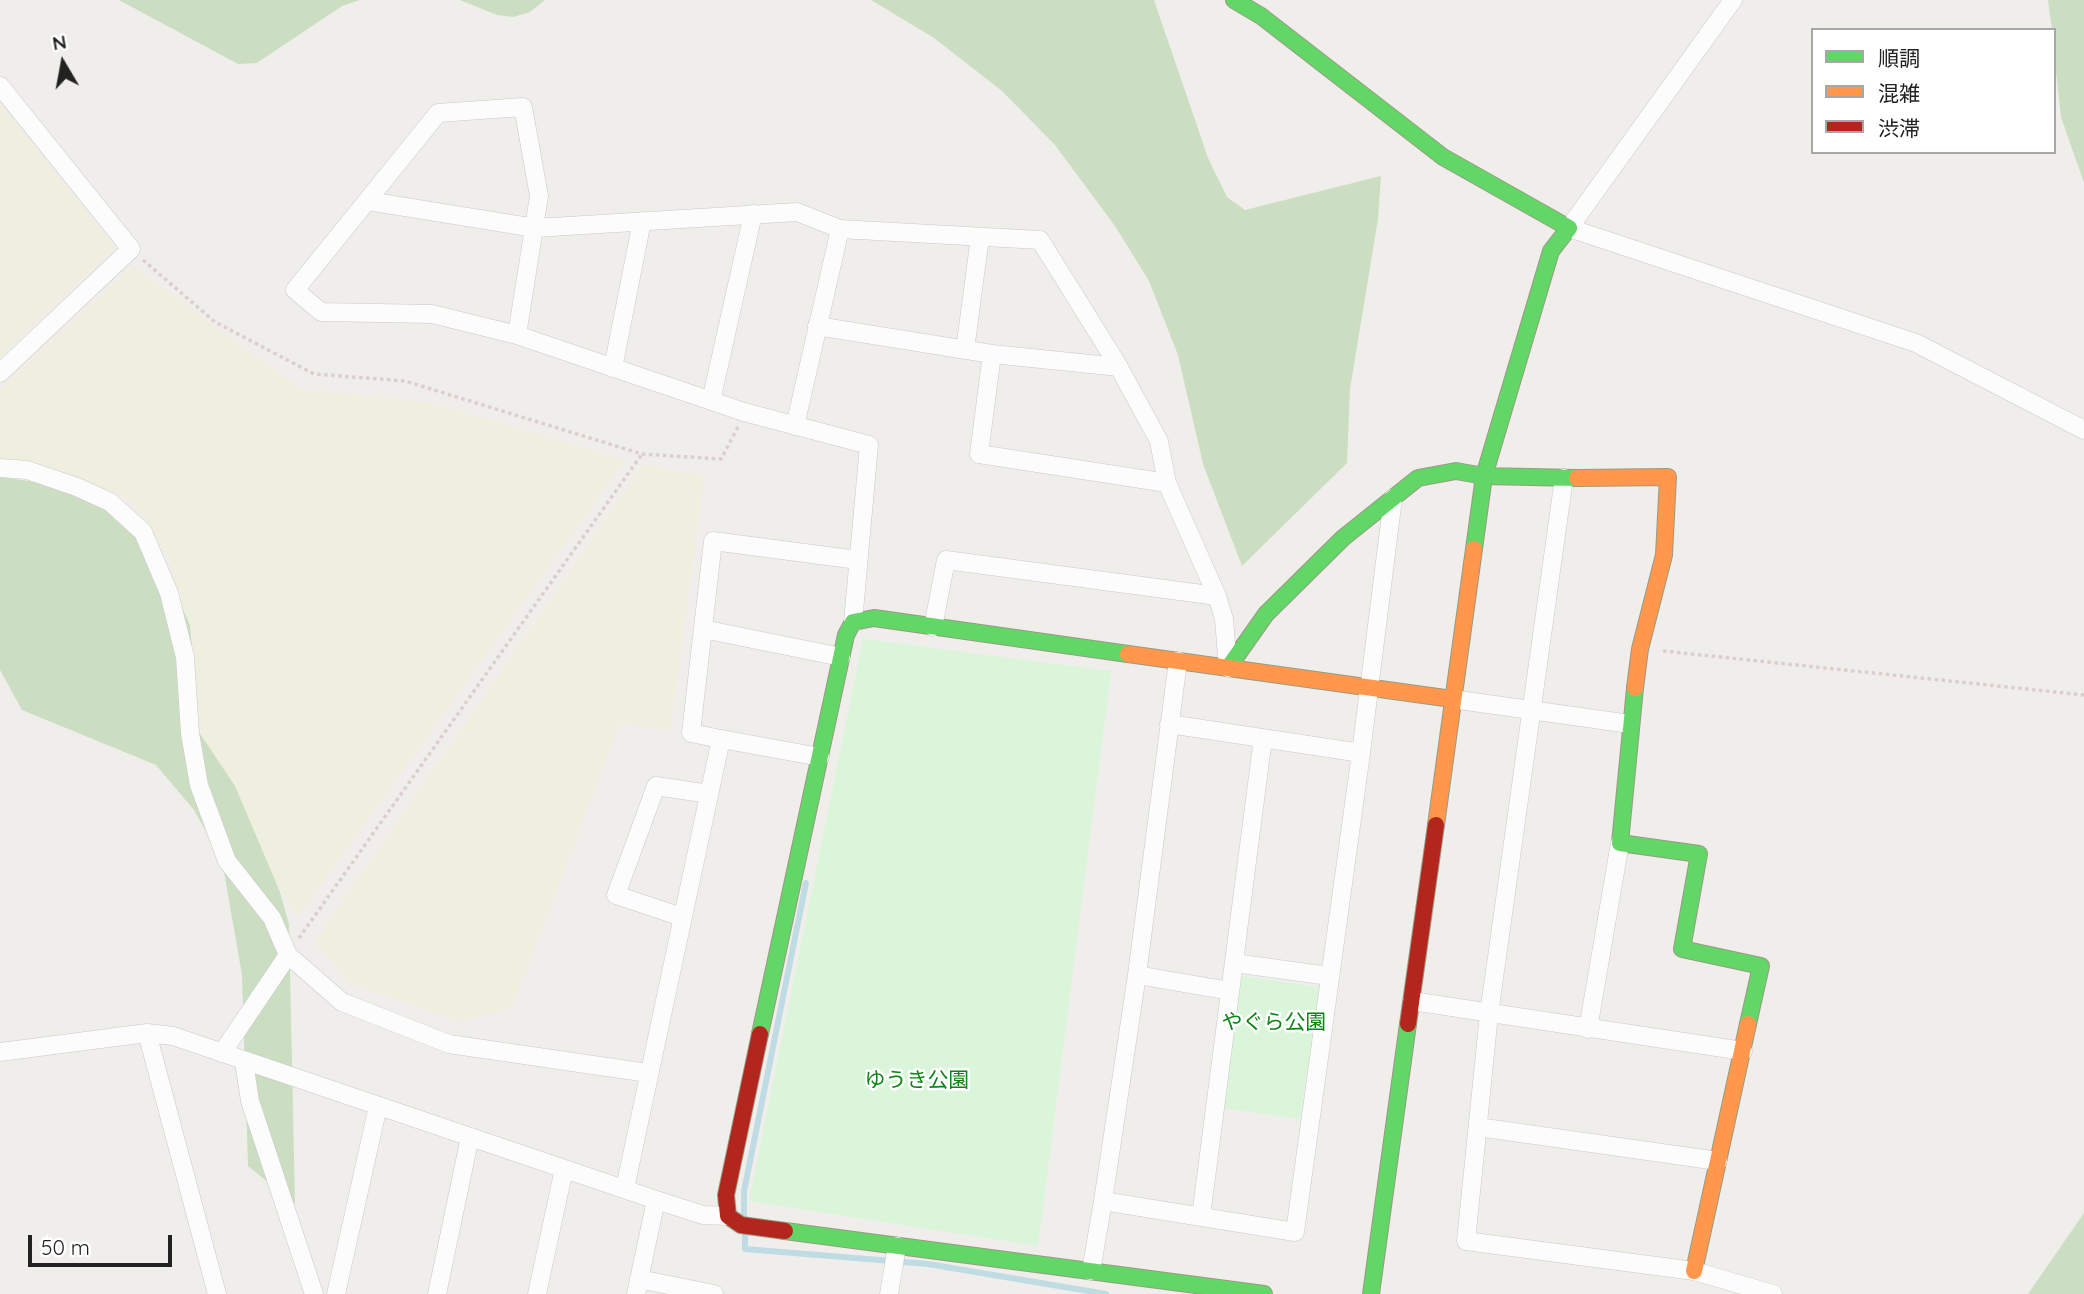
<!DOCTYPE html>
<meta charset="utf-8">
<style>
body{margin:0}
#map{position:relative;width:2084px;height:1294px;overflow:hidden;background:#f0eeeb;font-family:Quicksand,"Noto Sans JP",sans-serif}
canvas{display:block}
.legend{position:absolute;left:1811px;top:28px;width:245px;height:126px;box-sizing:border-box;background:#fff;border:2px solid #a7a7a7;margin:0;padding:9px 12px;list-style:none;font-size:21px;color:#222}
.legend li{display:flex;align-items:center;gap:14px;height:35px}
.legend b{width:35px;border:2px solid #a7a7a7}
.north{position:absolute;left:28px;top:28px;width:70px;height:70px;-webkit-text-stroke:5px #fff;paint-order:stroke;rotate:350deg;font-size:19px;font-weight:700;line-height:28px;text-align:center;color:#222}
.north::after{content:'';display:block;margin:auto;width:24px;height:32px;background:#222;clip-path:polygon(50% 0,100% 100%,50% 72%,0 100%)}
.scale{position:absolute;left:28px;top:1235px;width:144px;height:32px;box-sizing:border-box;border:4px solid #222;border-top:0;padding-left:9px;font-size:21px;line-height:24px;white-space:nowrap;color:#222;-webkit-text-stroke:5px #fff;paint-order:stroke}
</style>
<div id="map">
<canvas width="2084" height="1294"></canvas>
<ul class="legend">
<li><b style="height:9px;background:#63d668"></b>順調</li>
<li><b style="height:9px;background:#ff974d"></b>混雑</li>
<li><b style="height:9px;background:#b3261e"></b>渋滞</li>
</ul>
<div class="north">N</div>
<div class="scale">50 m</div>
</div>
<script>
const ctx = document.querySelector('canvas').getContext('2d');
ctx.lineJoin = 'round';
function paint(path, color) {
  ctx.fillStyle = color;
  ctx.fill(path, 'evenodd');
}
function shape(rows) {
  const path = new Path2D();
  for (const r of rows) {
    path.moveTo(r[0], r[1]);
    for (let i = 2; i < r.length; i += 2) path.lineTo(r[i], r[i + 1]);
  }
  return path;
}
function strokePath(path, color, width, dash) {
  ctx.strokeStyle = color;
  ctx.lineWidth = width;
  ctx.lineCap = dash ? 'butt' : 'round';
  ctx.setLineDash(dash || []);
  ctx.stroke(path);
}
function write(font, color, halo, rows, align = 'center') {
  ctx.font = font + ' Quicksand,"Noto Sans JP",sans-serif';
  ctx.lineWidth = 5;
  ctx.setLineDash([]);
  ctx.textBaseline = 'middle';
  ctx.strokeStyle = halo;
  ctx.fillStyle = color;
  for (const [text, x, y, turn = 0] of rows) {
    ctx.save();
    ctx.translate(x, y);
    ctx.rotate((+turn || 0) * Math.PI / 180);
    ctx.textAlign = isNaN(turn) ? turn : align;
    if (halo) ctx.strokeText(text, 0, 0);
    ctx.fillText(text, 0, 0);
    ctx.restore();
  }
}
const farmland = shape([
 [0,104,115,247,0,357],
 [132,266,300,389,431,403,625,460,298,916,211,781,169,559,133,502,38,462,0,460,0,390],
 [644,464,704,476,670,731,620,722,512,1007,462,1022,350,983,315,942]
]);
const forest = shape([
 [119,0,360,0,342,6,257,63,238,64],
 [460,0,545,0,530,12,513,17,497,15],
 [871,0,1154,0,1208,158,1227,197,1245,210,1381,176,1378,219,1350,389,1347,463,1242,566,1203,464,1178,355,1149,281,1115,226,1055,145,1002,91,934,38],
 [2048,0,2084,0,2084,183,2061,117,2054,53,2054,30,2052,30],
 [0,477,88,489,133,531,165,570,190,625,199,732,235,786,280,892,289,924,295,1204,248,1166,242,975,222,860,194,810,156,765,22,710,0,670],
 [2084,1213,2084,1294,2028,1294]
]);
const park = shape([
 [863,639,1111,671,1038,1246,749,1201],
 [1240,976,1320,987,1300,1119,1224,1108]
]);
const stream = shape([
 [744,1220,744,1191,806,883],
 [745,1230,745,1249,928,1264,1106,1294]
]);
const path = shape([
 [143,260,215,322,314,374,405,381,642,454,721,459,738,427],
 [1663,651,2084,695],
 [299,938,642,454]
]);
const street = shape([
 [1733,0,1569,228,1916,343,2084,430],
 [0,86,131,249,0,373],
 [368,201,535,228,797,212,840,229,1040,240,1116,362,1159,441,1167,483,1217,596,1224,619,1228,668],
 [817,326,992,354,979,454,1167,483],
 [517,335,539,196,523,107,438,113,295,290,321,312,432,314,517,335,744,412,869,445,853,622],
 [965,350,980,237],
 [992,354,1119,367],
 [613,368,642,221],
 [711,401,753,214],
 [795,426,840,229],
 [0,468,27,470,77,487,110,502,143,532,169,593,185,657,190,733,199,785,227,861,272,918,288,955,342,1002,449,1044,648,1073],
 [1564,478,1489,1014,1466,1241,1694,1271,1773,1294],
 [933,627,946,560,1217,596],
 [703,629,841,657],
 [1452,699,1630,724],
 [1169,724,1361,753],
 [721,739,820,757],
 [682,917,616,895,656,786,709,794],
 [1234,963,1329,976],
 [1137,975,1230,991],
 [1412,1001,1743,1051],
 [1588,1029,1620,843],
 [147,1033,217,1294],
 [0,1052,147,1033,173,1036,656,1200,703,1215,728,1216],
 [222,1053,288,955],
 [244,1062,250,1101,314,1294],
 [1478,1127,1718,1161],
 [625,1188,721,739,691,733,713,541,858,560],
 [1103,1201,1295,1232,1361,753,1393,498],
 [1201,1216,1263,738],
 [1091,1271,1103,1201,1137,975,1178,661],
 [639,1279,714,1294],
 [336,1294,378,1106],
 [437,1294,470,1137],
 [537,1294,564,1169],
 [636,1294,656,1200],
 [889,1294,897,1246]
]);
const fast = shape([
 [1234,0,1261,16,1443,157,1569,228,1551,251,1484,476,1474,549],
 [1228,668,1266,614,1343,538,1418,478,1456,471,1484,476,1577,478],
 [1635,688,1620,843,1699,854,1682,949,1761,966,1748,1024],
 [760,1034,846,635,853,622,874,618,1128,654],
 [785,1231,1264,1294],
 [1371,1294,1408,1024]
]);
const slow = shape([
 [1577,478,1668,477,1664,555,1640,649,1635,688],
 [1128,654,1452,699],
 [1436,825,1474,549],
 [1694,1271,1748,1024]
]);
const jam = shape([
 [1408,1024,1436,825],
 [760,1034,726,1195,728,1216,741,1225,785,1231]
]);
const parkNames = [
 ["やぐら公園",1274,1023],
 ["ゆうき公園",917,1081]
];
paint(farmland, '#efefdf');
paint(forest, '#cbdec1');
paint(park, '#daf5da');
strokePath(stream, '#bfdbe3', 6);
strokePath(street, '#c9c8c7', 19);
strokePath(fast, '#999a82', 18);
strokePath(slow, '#999a82', 18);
strokePath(jam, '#999a82', 18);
strokePath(path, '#dccecd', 3.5, [3.5, 3.5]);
strokePath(street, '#fdfcfc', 18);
strokePath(fast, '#63d668', 16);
strokePath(slow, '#ff974d', 16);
strokePath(jam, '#b3261e', 16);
write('21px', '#0c8416', '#fff', parkNames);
</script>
